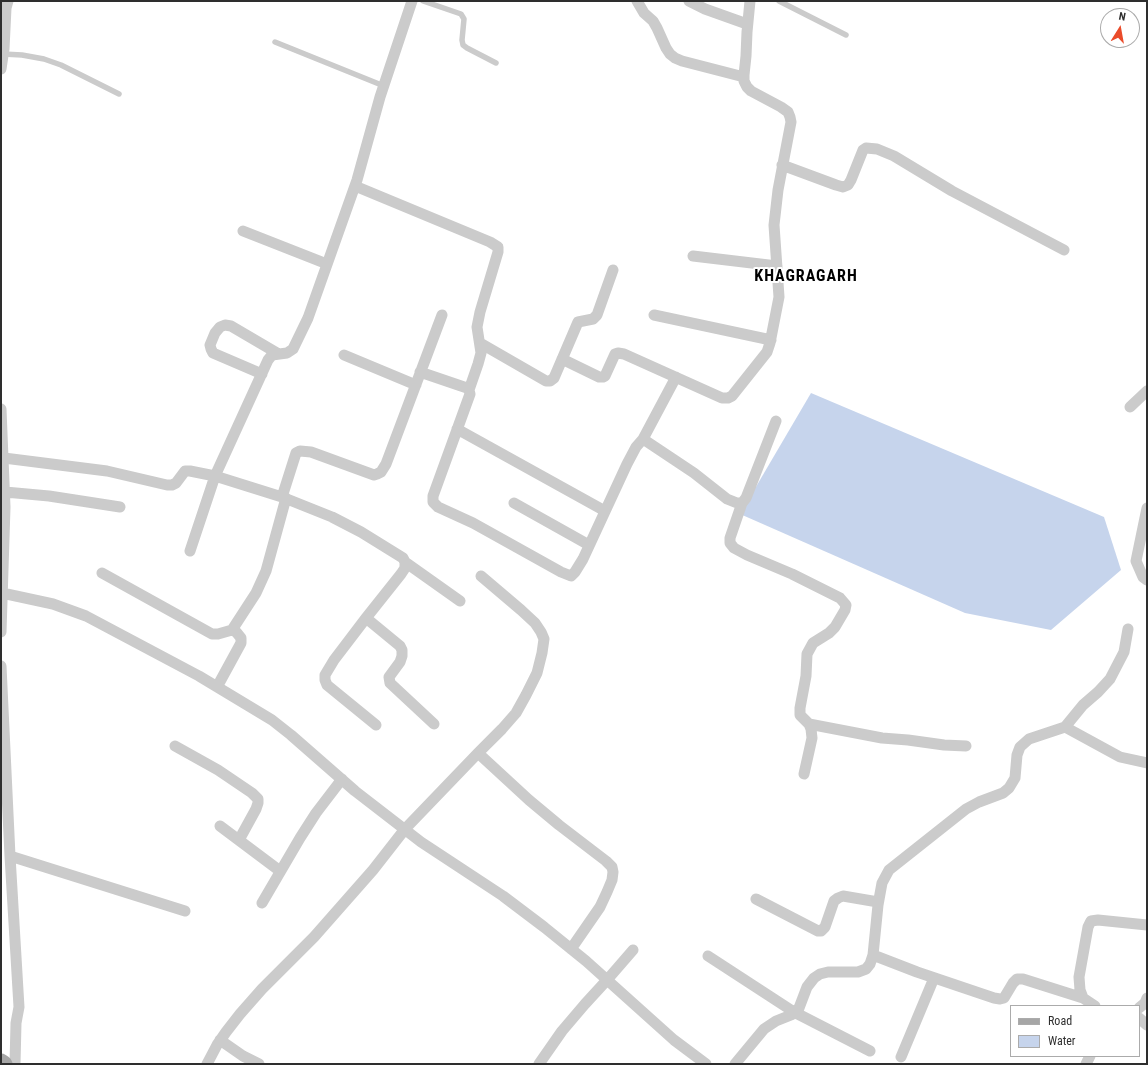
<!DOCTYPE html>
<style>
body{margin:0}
#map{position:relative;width:1148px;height:1065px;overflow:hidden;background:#fff;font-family:"Roboto Condensed",sans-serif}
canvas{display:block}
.frame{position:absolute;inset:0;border:2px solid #2e2e2e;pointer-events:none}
.legend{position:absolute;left:1010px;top:1005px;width:130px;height:52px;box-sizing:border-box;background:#fff;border:1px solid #ababab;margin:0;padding:5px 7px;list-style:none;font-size:12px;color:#2e2e2e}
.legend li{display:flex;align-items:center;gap:8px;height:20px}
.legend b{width:20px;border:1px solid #ababab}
.north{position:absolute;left:1100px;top:8px;width:40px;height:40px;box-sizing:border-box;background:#fff;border:1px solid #ababab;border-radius:50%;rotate:11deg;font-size:11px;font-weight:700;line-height:16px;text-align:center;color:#2e2e2e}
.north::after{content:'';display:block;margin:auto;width:14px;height:18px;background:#ea4b2a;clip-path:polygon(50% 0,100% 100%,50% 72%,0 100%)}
</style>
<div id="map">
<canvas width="1148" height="1065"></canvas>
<div class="frame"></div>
<ul class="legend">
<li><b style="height:5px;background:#a6a6a6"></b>Road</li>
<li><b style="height:11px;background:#c6d4ec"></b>Water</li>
</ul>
<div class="north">N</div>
</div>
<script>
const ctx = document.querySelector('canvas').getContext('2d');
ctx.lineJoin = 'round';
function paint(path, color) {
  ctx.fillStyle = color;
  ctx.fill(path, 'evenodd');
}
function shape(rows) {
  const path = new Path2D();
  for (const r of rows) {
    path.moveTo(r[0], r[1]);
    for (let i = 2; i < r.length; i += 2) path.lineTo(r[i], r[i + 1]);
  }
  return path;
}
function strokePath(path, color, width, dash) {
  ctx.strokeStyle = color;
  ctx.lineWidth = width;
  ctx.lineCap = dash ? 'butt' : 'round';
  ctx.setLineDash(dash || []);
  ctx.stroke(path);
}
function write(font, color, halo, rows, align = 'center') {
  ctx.font = font + ' "Roboto Condensed",sans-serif';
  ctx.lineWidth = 4;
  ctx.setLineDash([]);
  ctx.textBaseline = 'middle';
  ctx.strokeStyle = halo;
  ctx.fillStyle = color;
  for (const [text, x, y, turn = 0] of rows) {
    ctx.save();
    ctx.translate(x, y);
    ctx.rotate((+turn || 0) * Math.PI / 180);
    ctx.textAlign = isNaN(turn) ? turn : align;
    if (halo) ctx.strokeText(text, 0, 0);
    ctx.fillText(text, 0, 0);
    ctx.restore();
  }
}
const water = shape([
 [811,393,1104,517,1121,570,1051,630,965,613,740,514]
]);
const lane = shape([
 [423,1,461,14,464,19,462,40,463,45,467,48,496,63],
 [779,1,846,35],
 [275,42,384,86],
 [3,54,22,55,44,59,61,65,119,94]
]);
const street = shape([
 [637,1,644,13,653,21,657,28,666,48,670,54,675,58,682,61,744,77],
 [689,1,705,9,747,24],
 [1,69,4,49,6,8,8,1],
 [782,165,836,185,843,187,848,185,851,180,863,150,866,148,877,149,894,156,952,191,1064,250],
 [355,186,490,242,498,247,498,252,480,312,477,327,481,353,478,364,469,390],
 [243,231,327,264],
 [693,256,777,266],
 [654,315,771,340],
 [480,343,546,381,550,381,554,378,578,322,593,319,597,315,613,270],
 [344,355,416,385],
 [562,359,599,377,603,377,605,376,615,354,618,353,624,354,722,398,728,398,732,396,767,352,770,343,779,297,774,225,778,190,791,122,790,117,788,112,781,107,751,91,747,87,744,81,744,75,746,56,747,32,750,1],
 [420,372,467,388,469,390,470,394,433,496,433,502,438,507,473,523,561,572,571,576,575,572,583,559,627,464,636,447,643,439,694,473,727,499,737,503,742,503,746,498,776,421],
 [262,374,213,353,211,349,210,345,215,333,220,327,225,325,231,326,277,353],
 [1130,407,1147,391],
 [1,409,5,507,1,632],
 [457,429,605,511],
 [643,439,676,377],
 [4,458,107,471,167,485,172,485,176,483,185,471,190,471,215,476,282,497,332,517,361,532,403,558,405,562,405,568,401,574,366,618,334,660,325,675,325,680,327,685,376,725],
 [5,492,49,496,120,507],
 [282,497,296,453,300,451,311,452,374,475,377,474,381,472,386,464,442,315],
 [514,503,589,545],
 [742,503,730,538,730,543,734,548,747,555,792,574,840,598,846,605,845,610,835,627,829,633,813,643,807,654,806,676,800,708,800,715,809,724,811,729,812,738,804,774],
 [1147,508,1136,561,1143,577,1147,580],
 [190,551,215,476,268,360,272,355,287,353,293,349,308,318,357,180,380,97,412,1],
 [405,562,460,601],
 [102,573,212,634,218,634,232,630,235,631,237,633,241,638,241,643,217,687],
 [2,593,53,604,86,616,199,676,272,720,291,735,355,791,421,842,503,896,544,927,586,961,674,1040,706,1064],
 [366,618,400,646,402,650,402,656,400,662,389,677,390,683,434,724],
 [232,630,256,593,266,571,286,498],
 [1,666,10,856,19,1007,16,1023,15,1064],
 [809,724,882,738,908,740,944,745,966,746],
 [1065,727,1120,757,1147,763],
 [175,746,218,770,252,793,258,799,258,803,256,809,239,840],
 [478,753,529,800,559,825,606,861,612,867,613,872,612,880,607,892,600,907,571,949],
 [220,826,280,871],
 [10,856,185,911],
 [756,899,818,931,821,931,825,927,834,901,838,898,843,896,878,902],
 [262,903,300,838,316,813,342,779],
 [873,955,917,972,994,998,1000,999,1004,998,1013,983,1017,979,1023,979,1083,998],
 [708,956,794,1012,870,1051],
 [1095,1006,1083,998,1080,990,1079,977,1088,927,1091,921,1098,920,1147,925],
 [1139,1008,1145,1003,1147,998],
 [1139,1018,1147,1025],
 [220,1040,243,1056,259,1064],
 [901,1057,934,978],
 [207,1064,217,1045,226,1032,240,1014,262,989,314,937,373,870,405,829,478,753,502,729,516,713,526,695,537,673,542,653,544,639,541,632,535,623,521,610,481,576],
 [539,1064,562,1031,585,1004,607,980,633,950],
 [735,1064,764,1029,776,1021,791,1015,799,1008,807,987,814,978,820,974,828,972,858,972,866,969,870,964,873,955,878,905,882,883,889,870,966,809,979,802,1003,793,1009,788,1015,778,1017,755,1020,747,1029,739,1065,727,1083,705,1098,692,1110,679,1124,652,1128,629],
 [1086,1064,1090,1056]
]);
const primary = shape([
 [1,1062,4,1064]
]);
const districtNames = [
 ["KHAGRAGARH",806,277]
];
paint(water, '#c6d4ec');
strokePath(lane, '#cbcbcb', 5.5);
strokePath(street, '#cbcbcb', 11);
strokePath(primary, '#a6a6a6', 17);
ctx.letterSpacing = '1px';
write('bold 16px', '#000', '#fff', districtNames);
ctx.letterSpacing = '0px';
</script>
